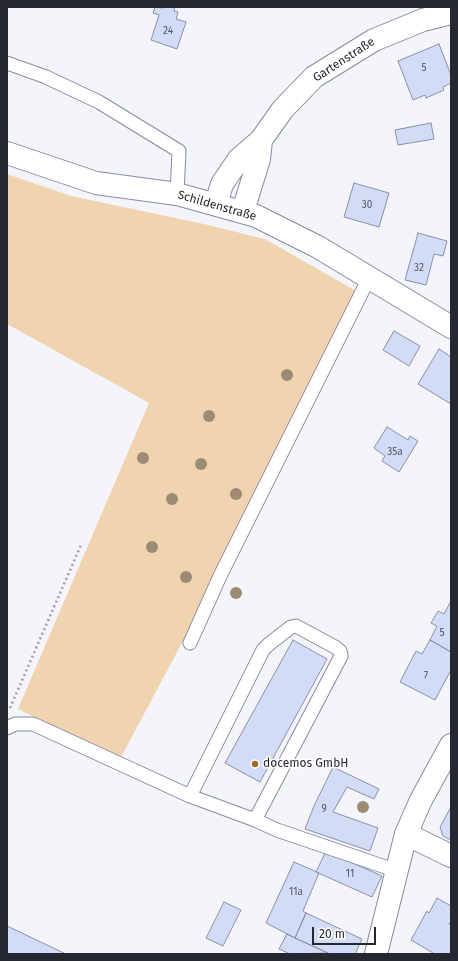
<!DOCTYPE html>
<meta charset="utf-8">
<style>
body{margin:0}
#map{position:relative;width:458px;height:961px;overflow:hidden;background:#f4f5fb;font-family:"Fira Sans",sans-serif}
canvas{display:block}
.frame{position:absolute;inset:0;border:8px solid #252831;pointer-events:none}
.scale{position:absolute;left:312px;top:927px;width:64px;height:18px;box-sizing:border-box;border:2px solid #252831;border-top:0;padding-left:5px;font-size:12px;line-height:14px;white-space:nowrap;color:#252831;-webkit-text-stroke:3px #fff;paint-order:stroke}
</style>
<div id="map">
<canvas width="458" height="961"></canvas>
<div class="frame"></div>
<div class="scale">20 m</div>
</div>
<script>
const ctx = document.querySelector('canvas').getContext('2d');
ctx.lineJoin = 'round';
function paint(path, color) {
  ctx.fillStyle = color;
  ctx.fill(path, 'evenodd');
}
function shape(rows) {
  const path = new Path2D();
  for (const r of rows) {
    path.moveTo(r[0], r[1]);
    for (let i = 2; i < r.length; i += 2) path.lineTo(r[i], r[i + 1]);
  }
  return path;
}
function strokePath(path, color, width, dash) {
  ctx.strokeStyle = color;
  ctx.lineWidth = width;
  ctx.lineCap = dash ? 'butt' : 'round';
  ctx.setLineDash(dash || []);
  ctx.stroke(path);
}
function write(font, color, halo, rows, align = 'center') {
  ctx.font = font + ' "Fira Sans",sans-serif';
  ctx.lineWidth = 3;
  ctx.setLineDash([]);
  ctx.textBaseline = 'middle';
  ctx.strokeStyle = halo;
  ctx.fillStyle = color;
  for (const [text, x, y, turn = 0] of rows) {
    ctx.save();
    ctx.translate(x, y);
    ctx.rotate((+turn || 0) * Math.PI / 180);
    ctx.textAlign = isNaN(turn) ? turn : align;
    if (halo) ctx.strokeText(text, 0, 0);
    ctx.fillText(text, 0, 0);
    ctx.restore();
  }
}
const green = shape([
 [7,174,71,196,204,224,265,239,356,291,256,504,120,759,18,709,149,403,7,324]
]);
const building = shape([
 [155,7,163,8,163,7,175,7,174,11,178,12,176,19,186,22,177,49,151,40,159,15,153,13,155,7],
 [439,44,451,75,451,83,443,87,444,90,426,98,425,95,413,100,398,61,439,44],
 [431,123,434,139,398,145,395,130,431,123],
 [354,183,389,193,379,227,344,217,354,183],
 [418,233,447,241,443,256,434,254,426,285,405,280,418,233],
 [394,331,420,346,409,366,383,350,394,331],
 [439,349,451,357,451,404,418,384,439,349],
 [387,427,408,440,410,436,418,441,399,472,382,461,385,456,374,448,387,427],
 [451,601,451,652,430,640,437,626,431,623,438,611,444,614,451,601],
 [293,640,327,659,260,782,225,763,293,640],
 [430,640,451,652,451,670,435,700,400,682,416,651,422,654,430,640],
 [333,767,379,789,374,799,347,787,333,812,378,828,370,851,305,829,314,806,333,767],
 [451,807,451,840,443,836,440,827,451,807],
 [326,851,382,876,372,897,316,872,326,851],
 [294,862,319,873,303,911,306,913,295,938,266,923,294,862],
 [437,898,451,906,451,921,449,924,451,925,451,954,432,954,433,953,411,940,427,911,429,913,437,898],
 [224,902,241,910,223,946,206,938,224,902],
 [306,913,362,939,355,954,330,954,295,938,306,913],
 [7,926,66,954,7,954,7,926],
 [287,934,295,938,328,953,290,954,279,949,287,934]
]);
const path = shape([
 [10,708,81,545]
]);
const lane = shape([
 [7,63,46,77,99,102,179,151,177,194],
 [190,643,220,576,369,278],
 [7,728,15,724,33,724,190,796,255,820,277,830,397,871],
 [190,796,263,650,269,644,291,627,296,626,335,647,340,651,341,656,255,820]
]);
const street = shape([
 [216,204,222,184,239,159,261,140,283,109,314,77,374,40,423,20,451,13],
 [243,211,259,159,261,140],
 [406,834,451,856]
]);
const secondary = shape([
 [7,153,96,183,177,194,256,216,318,247,451,327],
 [376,954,406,834,421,800,451,745]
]);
const trees = [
 [287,375],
 [209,416],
 [143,458],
 [201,464],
 [236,494],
 [172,499],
 [152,547],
 [186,577],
 [236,593],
 [363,807]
];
const markers = [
 [255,764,4,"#9f6c23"]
];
const numberNames = [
 ["24",168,31],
 ["5",424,68],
 ["30",367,205],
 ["32",419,268],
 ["35a",395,452],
 ["5",442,633],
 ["7",426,676],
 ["9",324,809],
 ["11",350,874],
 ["11a",296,892]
];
const streetNames = [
 ["Gartenstraße",344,60,-33],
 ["Schildenstraße",217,206,16]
];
const poiNames = [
 ["docemos GmbH",263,764]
];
paint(green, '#f0d3af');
paint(building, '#d3dcf7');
strokePath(building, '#898fa6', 1);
strokePath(lane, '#858ca2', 15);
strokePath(street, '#858ca2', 24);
strokePath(secondary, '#858ca2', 24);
strokePath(path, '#9d9fa6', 2.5, [2, 3]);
strokePath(lane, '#fff', 13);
strokePath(street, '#fff', 22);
strokePath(secondary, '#fff', 22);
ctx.fillStyle = '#9d8c73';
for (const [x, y] of trees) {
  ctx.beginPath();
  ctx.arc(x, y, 6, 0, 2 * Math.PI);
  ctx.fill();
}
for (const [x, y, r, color] of markers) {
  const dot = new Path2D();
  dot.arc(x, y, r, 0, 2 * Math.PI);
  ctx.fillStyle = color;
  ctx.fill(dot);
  strokePath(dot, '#fff', 1.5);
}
write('10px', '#505562', null, numberNames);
write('12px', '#252831', '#fff', streetNames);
write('12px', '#252831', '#fff', poiNames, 'left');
</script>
